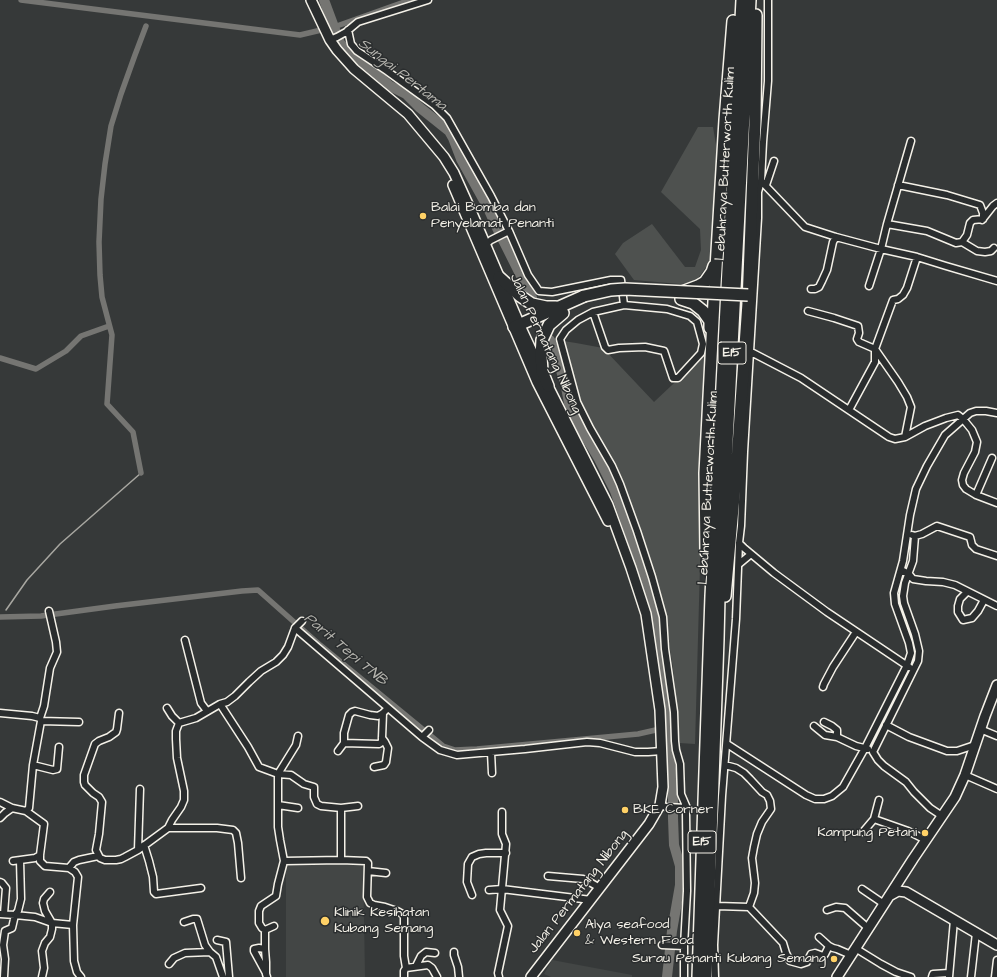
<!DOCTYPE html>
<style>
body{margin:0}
canvas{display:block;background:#363939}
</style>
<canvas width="997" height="977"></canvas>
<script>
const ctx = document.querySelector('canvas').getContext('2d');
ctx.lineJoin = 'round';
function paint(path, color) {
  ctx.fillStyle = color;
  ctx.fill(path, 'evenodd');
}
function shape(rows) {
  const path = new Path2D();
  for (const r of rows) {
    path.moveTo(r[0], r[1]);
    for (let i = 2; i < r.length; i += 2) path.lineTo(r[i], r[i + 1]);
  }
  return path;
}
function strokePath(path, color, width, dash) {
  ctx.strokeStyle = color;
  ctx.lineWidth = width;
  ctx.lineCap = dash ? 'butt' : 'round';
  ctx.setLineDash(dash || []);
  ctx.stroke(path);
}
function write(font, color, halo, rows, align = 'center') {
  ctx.font = font + ' "Architects Daughter",sans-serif';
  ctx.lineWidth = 3;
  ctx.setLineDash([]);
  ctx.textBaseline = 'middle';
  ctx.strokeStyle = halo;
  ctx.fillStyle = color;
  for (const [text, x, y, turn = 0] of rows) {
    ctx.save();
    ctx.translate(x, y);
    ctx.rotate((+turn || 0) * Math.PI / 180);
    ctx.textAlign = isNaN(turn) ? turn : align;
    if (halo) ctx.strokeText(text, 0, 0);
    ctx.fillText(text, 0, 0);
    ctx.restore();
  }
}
const built = shape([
 [307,861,363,863,365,977,286,977,286,865],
 [552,960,632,975,632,977,551,977,544,974]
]);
const green = shape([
 [698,127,713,127,717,151,711,260,699,277,689,283,680,284,634,280,615,254,623,243,652,224,685,267,695,267,701,250,700,229,661,192],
 [563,341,576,343,603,348,654,402,706,353,695,744,680,743,673,668,663,607,642,535,615,466,579,401]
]);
const stream = shape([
 [6,610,27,580,60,544,141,473]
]);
const canal = shape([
 [21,0,300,35,334,27,410,0],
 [0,358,36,369,66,351,81,336,109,326],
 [141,473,133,432,107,404,112,335,102,297,100,275,99,242,101,199,105,164,111,126,121,94,135,55,146,26],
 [0,617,41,616,115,606,242,591,258,590,320,645,443,746,455,750,477,749,638,734,669,727]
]);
const river = shape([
 [324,0,340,43,353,59,375,73,390,86,406,94,419,107,449,131,453,138,461,159,487,206,497,228,532,298],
 [550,340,565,382,569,403,581,429,599,459,615,491,638,556,643,577,648,588,653,604,657,625,657,650,664,679,667,700,669,754,673,785,673,818,674,845,680,866,680,885,672,931,667,977]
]);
const street = shape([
 [348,30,351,44,357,51,387,71,434,105,447,118,491,196,509,231,528,275,539,291,552,292,611,280,621,280,624,305],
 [330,40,337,37,346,32,358,22,428,0],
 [761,181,805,227,836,237,881,249,917,257,946,266,997,281],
 [766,185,774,161],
 [898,185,947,195,980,205,983,213,983,219,973,220,970,223,967,235,962,242],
 [982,220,993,206,997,203],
 [887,224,927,231,956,243,962,242,977,251,985,252,991,251,994,248],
 [486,244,491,240,509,231],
 [869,286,881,249,887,224,911,141],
 [811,289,815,289,819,287,822,281,827,270,833,242,836,237],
 [808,311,834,318,858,326,859,333,857,339,859,342,875,349,898,382,907,397,911,407,905,437],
 [593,312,605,347,608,350,619,348,645,347,664,351,673,378,678,378,701,353,703,344,697,322,690,316,667,309,624,305,593,312,578,320,566,330,560,339,577,402,590,428,612,466,620,484,637,531,652,577,663,617,665,649,674,712,675,741,676,750,680,764,681,794,687,808,686,813,687,891,684,946,684,977],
 [751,352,801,378,889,437,895,439,905,437,925,426,946,418,958,415,963,419,972,430,977,442,975,452,964,473,962,480,963,485,966,489,976,495,997,503],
 [849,410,875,362,875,349,893,300,898,299,903,295,907,288,917,257],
 [976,495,992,458],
 [912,535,915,536,922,534,937,526,970,537,972,545,976,549,997,556],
 [915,536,913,561,905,583,903,596,904,603,915,634,919,651,918,661,873,752,878,760,884,766,906,782,914,792,930,808,942,816],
 [739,543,744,548,774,573,827,612,909,667],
 [739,564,751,554],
 [901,570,909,574,913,579,926,581,943,582,955,585,997,606],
 [967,592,960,599,958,606,958,612,963,620,972,618,978,611,984,600],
 [295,628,422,737,440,750,457,755,525,749,587,742,600,743,635,752,648,752,662,751],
 [185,640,201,703,207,711],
 [823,687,824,684,833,667,856,632],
 [220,704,248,747,259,767,278,774,291,775,304,784,314,787,314,797,317,804,321,806,341,808,358,806],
 [167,708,172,716,179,723],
 [0,713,32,716,40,718],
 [119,713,117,729,116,732,109,737,99,741,95,744,84,775,84,782,85,785,93,793,99,797,102,802,99,834,96,850,100,858,105,860,116,860,121,859,125,857,138,850,168,828,172,820,181,807,184,800,184,791,177,758,176,739,176,731,179,723,196,718,220,704,227,702,235,696,249,682,261,671,276,662,283,655,288,647,295,628,302,621],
 [41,721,79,722],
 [824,722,832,726,837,730,837,737,856,746,868,749],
 [886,725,909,737,947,751,957,751,975,745],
 [814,726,825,735,837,737],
 [980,729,997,736],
 [422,737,429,730],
 [344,743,379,744,382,742,382,738,383,713],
 [727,744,806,795,815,799,824,799,832,796,843,787,865,748,907,665,911,653,909,643,895,604,894,593,903,561,910,515,916,489,927,466,945,435,970,413,976,411,986,411,997,413],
 [338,751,344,743,344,733,349,715,352,712,355,711,370,715,378,716,383,713,388,708],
 [491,752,492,773],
 [33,765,53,770,57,769,59,747],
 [725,765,736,768,744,773,750,779,762,792,767,795,770,801,771,809,762,822,757,834,754,847,752,858,755,883,754,893,749,907],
 [374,767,384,765,386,762,388,748,385,742,382,738],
 [965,775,997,789],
 [0,802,12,808,26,811,44,824,40,855,40,861,45,866,69,868,75,872,78,877,73,925,74,961,77,972,81,977],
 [278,805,298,808],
 [660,805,666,807,687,808],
 [341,808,341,860],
 [26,811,29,808,33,765,41,721,40,718,44,706,50,668,57,652,56,642,49,611],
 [0,818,5,813,12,808],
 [874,819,879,800],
 [168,828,217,828,233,830,236,833,238,843,241,878],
 [863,832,874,819,908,831,926,840],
 [144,845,149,861,153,877,154,892,156,894,201,888],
 [138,850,140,789],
 [13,861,35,858,40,855],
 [284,861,341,860,366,861,368,863,367,897,370,903,374,905,385,907,397,911,404,915,404,956,406,968,404,971,404,977],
 [69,868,74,862,79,860,98,856],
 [368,871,386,873],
 [548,876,583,879,586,880,600,888],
 [0,882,2,883,6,888,4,914],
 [862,889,884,904],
 [489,890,502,889,591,900],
 [472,895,467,882,468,864,472,857,479,854,486,853,506,853],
 [717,906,749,907,783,943,786,953,790,961,801,964,807,962,811,954,815,953,823,956,825,954,829,946,833,948,837,949,851,955],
 [827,910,836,907,845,908,868,928],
 [0,914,15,915,18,911,21,899,20,860],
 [184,922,193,919,197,919,205,945,210,952],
 [274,926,265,930,262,928,259,923,259,911,261,906,276,896,278,884,284,861,280,840,278,827,278,774,296,745,298,736],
 [265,930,265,949,266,962,266,974,267,977],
 [819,937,829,946],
 [217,940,226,942,229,977],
 [662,945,684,946],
 [855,948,881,964,896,972,911,977],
 [265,949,259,948,254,949,254,951,266,973],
 [454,952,454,955,458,967,459,977],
 [169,964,174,958,185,953,210,952,216,957,223,977],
 [416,966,421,956,426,952,435,953],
 [406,968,428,965,432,968,437,977],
 [4,977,5,959,3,945,5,931,12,928,15,915,35,917,52,923,73,925],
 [42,977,44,968,42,951,45,943,50,937,52,929,52,923,45,911,43,903,44,899,50,892],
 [499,977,498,973,508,926,500,910,506,844,502,834,502,812],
 [715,977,714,945,722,796,736,619,739,543,741,526,744,452,758,218,758,192,761,181,763,142,768,81,768,0],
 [932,977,933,974,949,973],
 [949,977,954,920],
 [971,977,976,933],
 [995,977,997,960]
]);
const secondary = shape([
 [311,0,330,40,337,50,354,69,408,114,444,157,454,173,472,213,522,330,548,386,608,505,631,568,646,614,660,710,663,787,660,805,649,824,531,977],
 [453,185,537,382,608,521],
 [889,896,898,891,906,892,997,945],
 [837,977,913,859,955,797,965,775,985,716,997,685]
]);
const highway = shape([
 [499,277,520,296,532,304,546,307,556,307],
 [682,292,698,286,705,282,712,272,714,266],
 [681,299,693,303,703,311,710,321,710,328],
 [514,327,584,296],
 [548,386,542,371,541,356,542,340,549,325,563,313],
 [706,552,705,473,714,301,725,120,733,21],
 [725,596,736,475,748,303,755,121,756,15],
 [698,977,711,596,742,0],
 [706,977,718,639,719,597,750,0]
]);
const highwayBridge = shape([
 [584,296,611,290,625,289,748,295]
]);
const markers = [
 [423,216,4,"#ffd166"],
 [625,810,4,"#ffd166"],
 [925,833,4,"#ffd166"],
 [325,921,5,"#ffd166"],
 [577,933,4,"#ffd166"],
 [834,959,4,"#ffd166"]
];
const shields = [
 [732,353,28],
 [702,842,28]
];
const shieldNames = [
 ["E15",732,353],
 ["E15",702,842]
];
const streetNames = [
 ["Lebuhraya Butterworth Kulim",726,164,-87],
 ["Jalan Permatang Nibong",545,344,65],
 ["Lebuhraya Butterworth Kulim",709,488,-87],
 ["Jalan Permatang Nibong",579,892,-52]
];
const poiNames = [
 ["Balai Bomba dan",431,208],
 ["Penyelamat Penanti",431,224],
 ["BKE Corner",633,810],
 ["Kampung Petani",917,833,"right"],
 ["Klinik Kesihatan",334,913],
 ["Kubang Semang",334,929],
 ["Alya seafood",585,925],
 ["& Western Food",585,941],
 ["Surau Penanti Kubang Semang",826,959,"right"]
];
const waterNames = [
 ["Sungai Pertama",402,75,38],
 ["Parit Tepi TNB",345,650,40]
];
paint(built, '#434645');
paint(green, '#4e514f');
strokePath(stream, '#a8a7a1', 1.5);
strokePath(canal, '#757572', 5.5);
strokePath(river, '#757572', 10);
strokePath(street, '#f4f1e8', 9);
strokePath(secondary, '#f4f1e8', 12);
strokePath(highway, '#f4f1e8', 14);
strokePath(street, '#2a2d2e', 6);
strokePath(secondary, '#2a2d2e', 9);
strokePath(highway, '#2a2d2e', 11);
strokePath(highwayBridge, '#f4f1e8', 14, []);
strokePath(highwayBridge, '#2a2d2e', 11);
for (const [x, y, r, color] of markers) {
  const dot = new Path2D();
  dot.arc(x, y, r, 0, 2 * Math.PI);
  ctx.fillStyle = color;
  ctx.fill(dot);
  strokePath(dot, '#2a2d2e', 1.5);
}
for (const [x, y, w] of shields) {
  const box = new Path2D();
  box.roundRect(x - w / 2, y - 11, w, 22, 3);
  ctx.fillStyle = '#2a2d2e';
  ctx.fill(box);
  strokePath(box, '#f4f1e8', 1);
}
write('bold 13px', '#f4f1e8', null, shieldNames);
write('14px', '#f4f1e8', '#2a2d2e', streetNames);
write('14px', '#f4f1e8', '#2a2d2e', poiNames, 'left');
write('italic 15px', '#b4b3ad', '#2a2d2e', waterNames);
</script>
